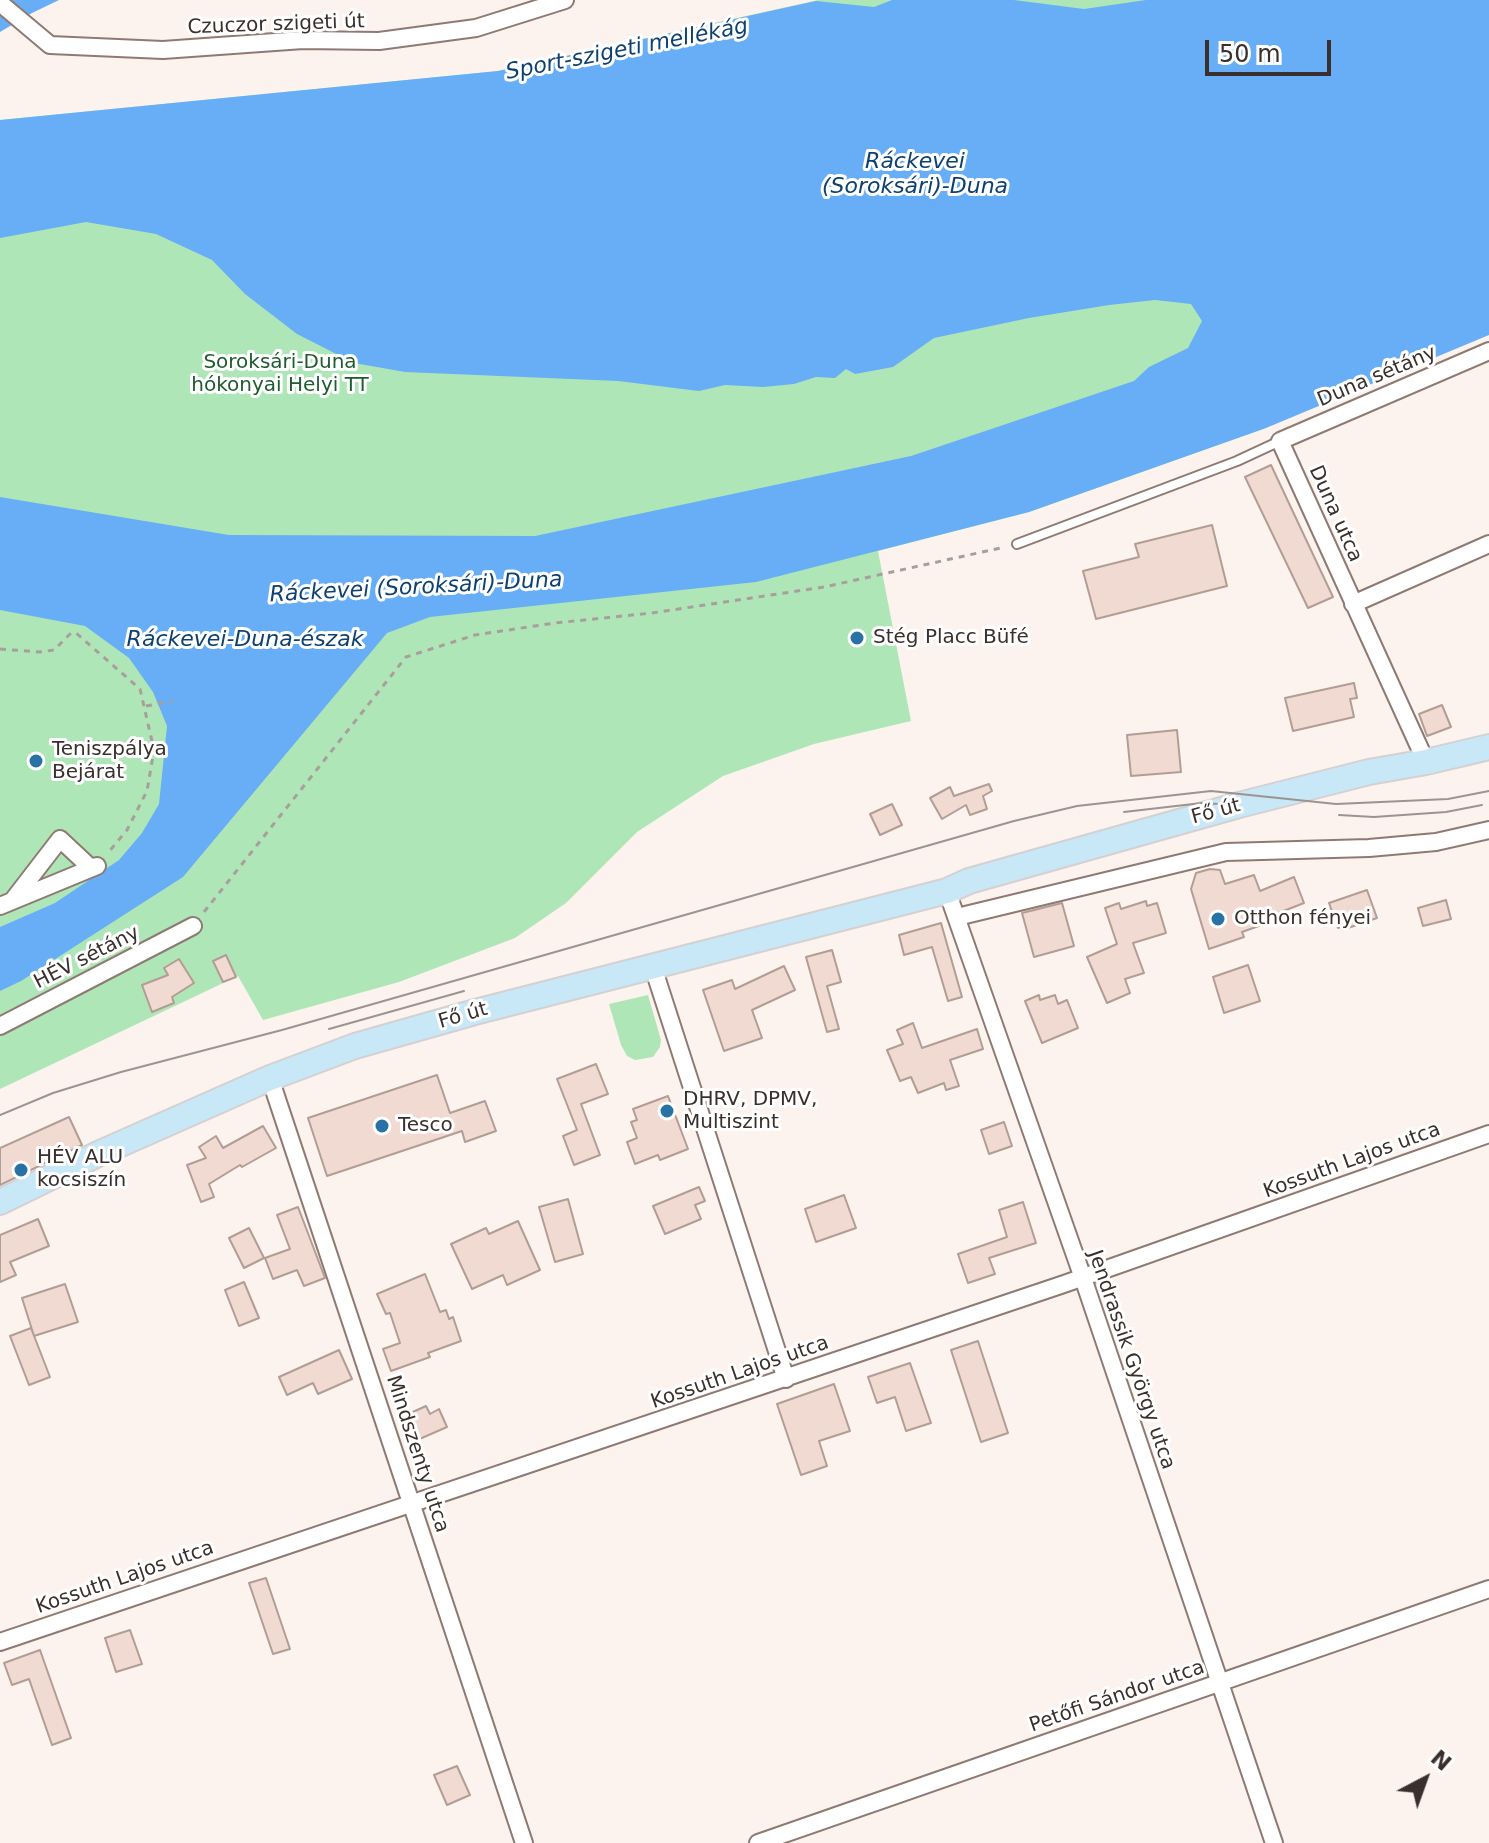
<!DOCTYPE html>
<meta charset="utf-8">
<style>
body{margin:0}
#map{position:relative;width:1489px;height:1843px;overflow:hidden;background:#fcf3ef;font-family:"DejaVu Sans",sans-serif}
canvas{display:block}
.north{position:absolute;left:1385px;top:1739px;width:80px;height:80px;-webkit-text-stroke:6px #fff;paint-order:stroke;rotate:41deg;font-size:22px;font-weight:700;line-height:32px;text-align:center;color:#39302d}
.north::after{content:'';display:block;margin:auto;width:28px;height:36px;background:#39302d;clip-path:polygon(50% 0,100% 100%,50% 72%,0 100%)}
.scale{position:absolute;left:1205px;top:40px;width:126px;height:36px;box-sizing:border-box;border:4px solid #39302d;border-top:0;padding-left:10px;font-size:24px;line-height:28px;white-space:nowrap;color:#39302d;-webkit-text-stroke:6px #fff;paint-order:stroke}
</style>
<div id="map">
<canvas width="1489" height="1843"></canvas>
<div class="north">N</div>
<div class="scale">50 m</div>
</div>
<script>
const ctx = document.querySelector('canvas').getContext('2d');
ctx.lineJoin = 'round';
function paint(path, color) {
  ctx.fillStyle = color;
  ctx.fill(path, 'evenodd');
}
function shape(rows) {
  const path = new Path2D();
  for (const r of rows) {
    path.moveTo(r[0], r[1]);
    for (let i = 2; i < r.length; i += 2) path.lineTo(r[i], r[i + 1]);
  }
  return path;
}
function strokePath(path, color, width, dash) {
  ctx.strokeStyle = color;
  ctx.lineWidth = width;
  ctx.lineCap = dash ? 'butt' : 'round';
  ctx.setLineDash(dash || []);
  ctx.stroke(path);
}
function write(font, color, halo, rows, align = 'center') {
  ctx.font = font + ' "DejaVu Sans",sans-serif';
  ctx.lineWidth = 6;
  ctx.setLineDash([]);
  ctx.textBaseline = 'middle';
  ctx.strokeStyle = halo;
  ctx.fillStyle = color;
  for (const [text, x, y, turn = 0] of rows) {
    ctx.save();
    ctx.translate(x, y);
    ctx.rotate((+turn || 0) * Math.PI / 180);
    ctx.textAlign = isNaN(turn) ? turn : align;
    if (halo) ctx.strokeText(text, 0, 0);
    ctx.fillText(text, 0, 0);
    ctx.restore();
  }
}
const green = shape([
 [818,0,1489,0,1266,428,1029,512,878,551,911,721,814,744,723,776,637,832,566,903,515,938,399,982,263,1020,238,976,0,1089,0,120,498,71],
 [648,995,661,1040,660,1047,653,1057,635,1060,627,1056,621,1045,609,1004]
]);
const water = shape([
 [0,0,59,0,32,13,0,32],
 [892,0,1014,0,1084,9,1146,0,1489,0,1489,335,1266,428,1029,512,756,582,430,617,387,633,183,877,21,981,0,991,0,927,55,903,119,860,142,833,159,804,167,726,153,692,129,658,85,626,0,610,0,497,229,535,535,536,911,456,1134,381,1149,367,1188,348,1202,321,1191,304,1155,300,1109,305,1029,318,934,338,893,367,855,374,846,369,835,378,816,377,794,384,763,387,725,385,699,391,618,381,405,372,354,363,297,334,245,294,212,260,156,234,86,222,0,238,0,120,498,71,816,1,874,7]
]);
const building = shape([
 [1271,465,1333,597,1308,608,1245,477,1271,465],
 [1212,525,1227,586,1096,619,1083,571,1139,557,1135,544,1212,525],
 [1354,683,1357,698,1350,699,1354,717,1293,731,1285,698,1354,683],
 [1442,705,1451,727,1427,736,1419,714,1442,705],
 [1177,730,1181,772,1131,776,1127,735,1177,730],
 [989,784,992,791,983,796,987,809,970,815,966,805,942,819,930,798,950,787,954,796,989,784],
 [892,804,902,825,880,835,870,814,892,804],
 [1210,869,1220,870,1225,884,1254,875,1260,891,1294,877,1304,903,1268,917,1270,922,1242,932,1244,937,1209,949,1191,889,1196,873,1210,869],
 [1367,890,1377,918,1342,930,1341,927,1338,928,1329,903,1367,890],
 [1446,900,1451,919,1423,926,1418,908,1446,900],
 [1146,901,1147,906,1157,903,1166,933,1133,943,1144,973,1125,979,1130,993,1107,1003,1087,957,1117,944,1105,908,1119,903,1121,909,1146,901],
 [1062,903,1074,946,1034,957,1022,913,1062,903],
 [941,923,962,997,948,1001,932,947,904,955,899,935,941,923],
 [832,950,841,982,827,986,839,1029,827,1032,806,957,832,950],
 [226,955,236,977,223,982,213,961,226,955],
 [179,959,194,983,172,997,174,1003,152,1012,142,985,168,975,164,968,179,959],
 [1248,965,1260,1001,1224,1013,1213,977,1248,965],
 [784,966,795,990,752,1010,762,1038,724,1051,703,990,732,980,735,989,784,966],
 [1039,995,1040,1000,1055,995,1058,1004,1067,1000,1078,1028,1042,1043,1025,1001,1039,995],
 [913,1023,922,1048,977,1029,983,1049,950,1060,959,1086,946,1090,944,1083,918,1093,911,1077,900,1081,887,1050,903,1044,897,1030,913,1023],
 [596,1064,608,1094,581,1104,600,1155,574,1165,563,1136,577,1130,557,1079,596,1064],
 [437,1075,450,1113,485,1101,496,1131,465,1142,462,1131,327,1176,308,1118,437,1075],
 [668,1096,688,1149,660,1160,658,1155,635,1164,627,1142,637,1138,631,1122,637,1120,633,1109,668,1096],
 [69,1117,82,1145,0,1185,0,1148,69,1117],
 [1004,1122,1012,1146,989,1154,981,1130,1004,1122],
 [263,1126,276,1148,242,1167,240,1165,209,1184,214,1197,201,1202,187,1165,206,1158,199,1147,216,1136,223,1148,263,1126],
 [699,1187,705,1201,695,1205,701,1219,665,1234,653,1206,699,1187],
 [844,1195,856,1228,816,1242,805,1209,844,1195],
 [568,1199,583,1254,555,1262,539,1207,568,1199],
 [1023,1202,1036,1243,989,1258,995,1274,968,1283,958,1254,1007,1237,999,1210,1023,1202],
 [298,1207,325,1278,304,1286,297,1270,273,1279,265,1258,290,1249,277,1215,298,1207],
 [38,1219,49,1246,10,1262,16,1275,0,1282,0,1235,38,1219],
 [518,1221,540,1270,507,1285,503,1275,472,1289,451,1244,486,1228,489,1234,518,1221],
 [249,1228,264,1258,244,1268,229,1238,249,1228],
 [425,1274,440,1312,446,1310,449,1319,453,1317,461,1341,428,1353,430,1357,391,1371,383,1349,400,1343,390,1313,386,1314,377,1294,425,1274],
 [244,1282,259,1318,239,1326,225,1290,244,1282],
 [65,1284,78,1322,34,1336,22,1298,65,1284],
 [31,1328,50,1377,29,1385,10,1336,31,1328],
 [978,1341,1008,1433,981,1442,951,1350,978,1341],
 [339,1350,352,1379,318,1394,313,1383,287,1395,279,1377,339,1350],
 [910,1363,931,1423,906,1431,895,1397,877,1403,868,1377,910,1363],
 [834,1384,850,1431,819,1441,827,1466,801,1475,777,1404,834,1384],
 [426,1406,430,1414,439,1409,447,1427,415,1441,404,1416,426,1406],
 [266,1578,290,1649,273,1654,249,1583,266,1578],
 [130,1630,142,1664,116,1672,105,1638,130,1630],
 [40,1650,71,1738,52,1745,29,1679,12,1685,4,1663,40,1650],
 [457,1766,470,1795,447,1805,434,1775,457,1766]
]);
const path = shape([
 [0,649,40,652,54,650,71,633,76,633,140,689,154,750,147,791,127,830,107,854],
 [146,706,173,701],
 [204,912,406,657,475,635,555,623,652,613,824,587,1005,547]
]);
const lane = shape([
 [1017,544,1237,461,1280,441]
]);
const street = shape([
 [0,3,50,45,163,50,303,40,379,41,476,28,565,0],
 [1353,604,1489,544],
 [1426,762,1280,441,1489,351],
 [947,891,1083,1278,1274,1843],
 [13,900,60,839,91,868],
 [0,906,97,866],
 [957,917,1226,852,1369,848,1436,842,1489,830],
 [653,967,786,1379],
 [0,1026,193,926],
 [270,1078,524,1843],
 [0,1642,1064,1284,1489,1134],
 [758,1843,1489,1589]
]);
const primary = shape([
 [0,1202,98,1154,270,1078,355,1046,475,1012,947,891,969,881,1239,805,1369,772,1426,762,1489,747]
]);
const tram = shape([
 [1124,812,1202,803,1235,805],
 [1339,815,1374,817,1446,812,1482,805],
 [329,1029,464,991],
 [0,1115,53,1093,121,1072,282,1030,1014,821,1077,806,1211,791,1336,804,1448,799,1489,791]
]);
const markers = [
 [857,638,8,"#2872a5"],
 [36,761,8,"#2872a5"],
 [1218,919,8,"#2872a5"],
 [667,1111,8,"#2872a5"],
 [382,1126,8,"#2872a5"],
 [21,1170,8,"#2872a5"]
];
const streetNames = [
 ["Czuczor szigeti út",276,25,-2],
 ["Duna sétány",1377,377,-23],
 ["Duna utca",1335,514,66],
 ["Fő út",1216,812,-15],
 ["HÉV sétány",87,958,-27],
 ["Fő út",463,1016,-16],
 ["Kossuth Lajos utca",1352,1161,-20],
 ["Jendrassik György utca",1131,1360,71],
 ["Kossuth Lajos utca",740,1373,-19],
 ["Mindszenty utca",417,1454,72],
 ["Kossuth Lajos utca",125,1578,-19],
 ["Petőfi Sándor utca",1117,1697,-19]
];
const parkNames = [
 ["Soroksári-Duna",280,363],
 ["hókonyai Helyi TT",280,386]
];
const poiNames = [
 ["Stég Placc Büfé",873,638],
 ["Teniszpálya",52,750],
 ["Bejárat",52,773],
 ["Otthon fényei",1234,919],
 ["DHRV, DPMV,",683,1100],
 ["Multiszint",683,1123],
 ["Tesco",398,1126],
 ["HÉV ALU",37,1158],
 ["kocsiszín",37,1181]
];
const waterNames = [
 ["Sport-szigeti mellékág",627,50,-11],
 ["Ráckevei",915,162],
 ["(Soroksári)-Duna",915,187],
 ["Ráckevei (Soroksári)-Duna",416,588,-3],
 ["Ráckevei-Duna-észak",245,640]
];
paint(green, '#afe6b8');
paint(water, '#67aef7');
paint(building, '#f0dad1');
strokePath(building, '#b29d95', 2);
strokePath(lane, '#8e7a72', 12);
strokePath(street, '#8e7a72', 20);
strokePath(primary, '#d3d1d1', 28);
strokePath(path, '#a89f9c', 3, [6, 6]);
strokePath(lane, '#fff', 8);
strokePath(street, '#fff', 16);
strokePath(primary, '#c8e8f7', 24);
strokePath(tram, '#9d9491', 2);
for (const [x, y, r, color] of markers) {
  const dot = new Path2D();
  dot.arc(x, y, r, 0, 2 * Math.PI);
  ctx.fillStyle = color;
  ctx.fill(dot);
  strokePath(dot, '#fff', 3);
}
write('20px', '#39302d', '#fff', streetNames);
write('20px', '#1f5b2f', '#fff', parkNames);
write('20px', '#39302d', '#fff', poiNames, 'left');
write('italic 22px', '#0e416f', '#fff', waterNames);
</script>
